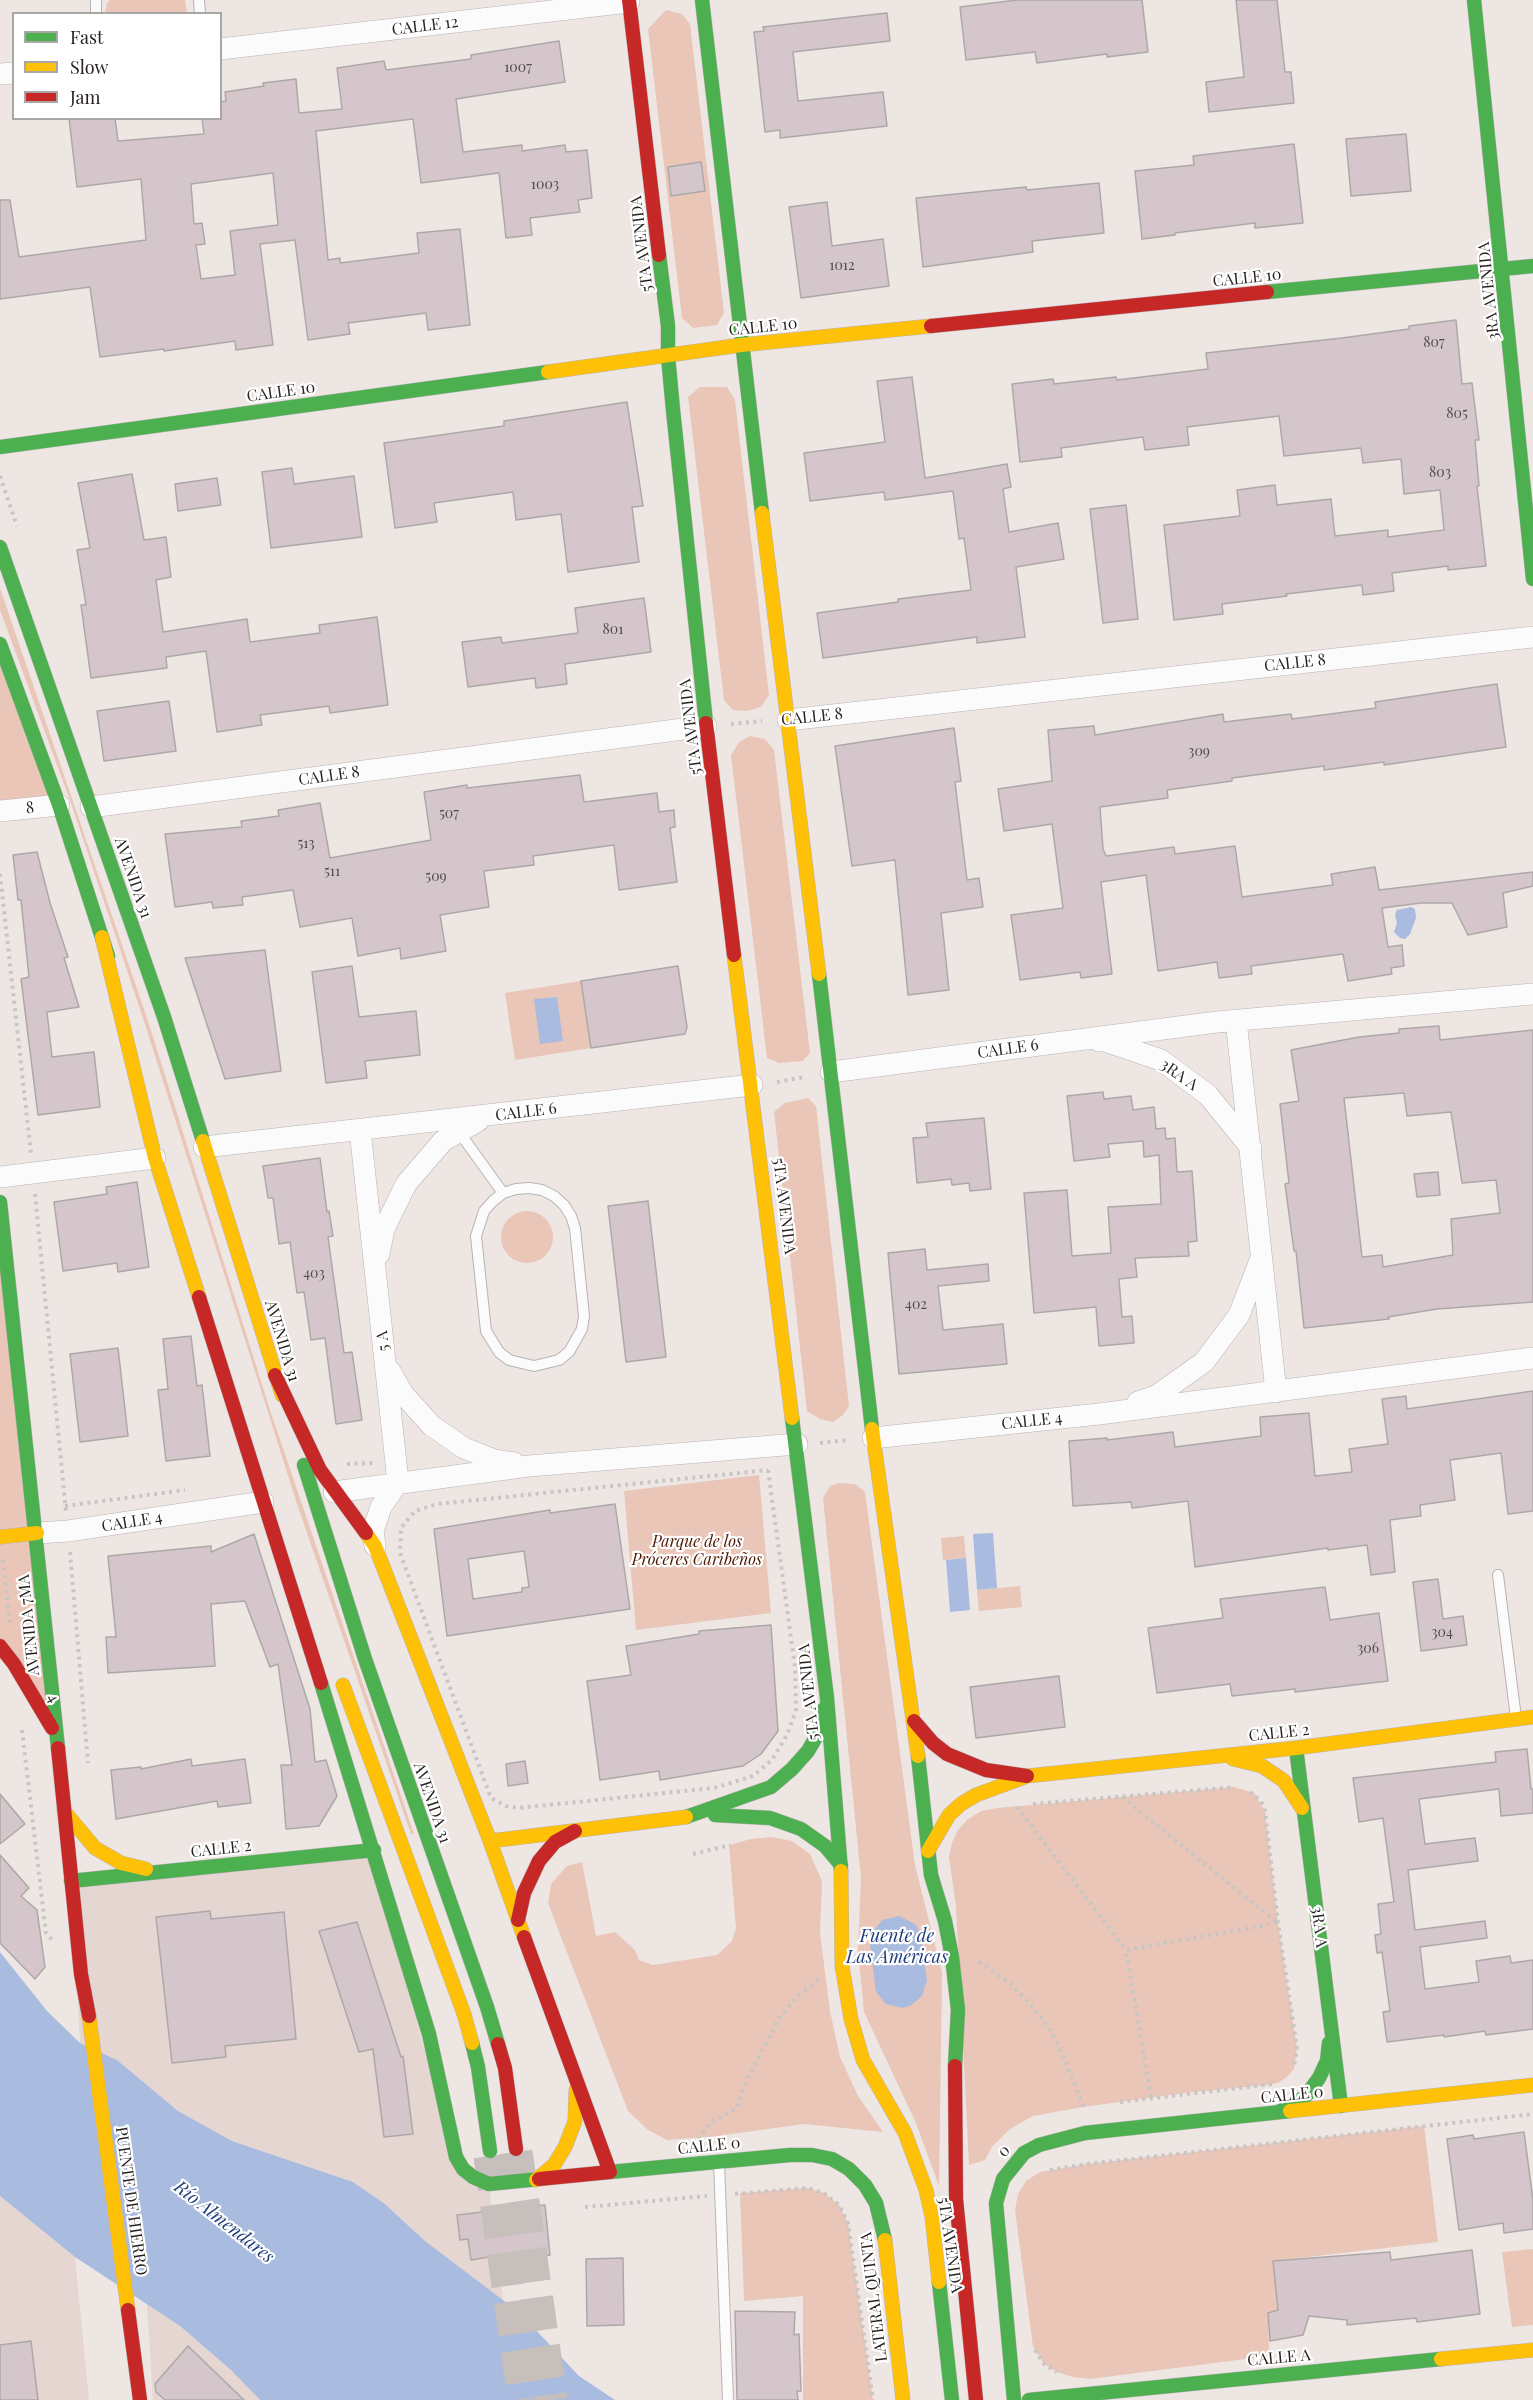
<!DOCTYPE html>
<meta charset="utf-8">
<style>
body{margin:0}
#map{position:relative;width:1533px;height:2400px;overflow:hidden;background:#eee6e3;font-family:"Playfair Display",serif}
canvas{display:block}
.legend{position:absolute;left:12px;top:12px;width:210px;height:108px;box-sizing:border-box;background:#fff;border:2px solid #a9a7a6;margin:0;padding:8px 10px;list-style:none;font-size:18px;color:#272220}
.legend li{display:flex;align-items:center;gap:12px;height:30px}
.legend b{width:30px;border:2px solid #a9a7a6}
</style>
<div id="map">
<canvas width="1533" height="2400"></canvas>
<ul class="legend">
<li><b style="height:8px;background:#4caf50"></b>Fast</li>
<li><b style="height:8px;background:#ffc107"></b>Slow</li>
<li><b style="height:8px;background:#c62828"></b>Jam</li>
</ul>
</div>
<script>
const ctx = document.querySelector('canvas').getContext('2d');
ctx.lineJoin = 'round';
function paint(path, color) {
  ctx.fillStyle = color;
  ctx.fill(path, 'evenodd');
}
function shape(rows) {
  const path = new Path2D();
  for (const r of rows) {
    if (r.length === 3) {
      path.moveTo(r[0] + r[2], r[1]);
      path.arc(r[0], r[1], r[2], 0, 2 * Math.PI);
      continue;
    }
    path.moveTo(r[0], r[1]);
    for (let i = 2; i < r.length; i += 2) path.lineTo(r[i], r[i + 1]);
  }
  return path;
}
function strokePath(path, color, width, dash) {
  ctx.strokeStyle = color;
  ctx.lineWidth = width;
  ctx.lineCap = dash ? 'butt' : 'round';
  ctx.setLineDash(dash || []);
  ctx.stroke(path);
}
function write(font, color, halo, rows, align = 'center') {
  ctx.font = font + ' "Playfair Display",serif';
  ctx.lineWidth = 4.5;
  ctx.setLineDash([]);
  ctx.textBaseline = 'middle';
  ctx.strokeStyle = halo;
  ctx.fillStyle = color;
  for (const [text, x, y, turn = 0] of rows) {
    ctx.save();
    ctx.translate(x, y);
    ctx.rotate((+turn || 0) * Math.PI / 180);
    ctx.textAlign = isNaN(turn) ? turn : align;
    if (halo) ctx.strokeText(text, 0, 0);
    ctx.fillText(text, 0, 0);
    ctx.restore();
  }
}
const built = shape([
 [368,1850,455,2157,489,2185,503,2300,425,2241,385,2204,353,2182,232,2141,178,2111,117,2060,80,2043,71,1881],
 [0,2196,75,2257,89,2400,0,2400],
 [147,2304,180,2326,231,2370,260,2400,153,2400]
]);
const green = shape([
 [110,0,185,0,187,13,105,13,107,3],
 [666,10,682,14,690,24,724,313,717,325,693,328,682,318,648,29],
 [700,387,727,387,735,400,769,695,761,707,747,711,733,710,724,700,688,397],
 [0,588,148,1021,271,1413,414,1834,411,1834,298,1507,143,1018,71,803,0,610],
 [0,644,59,805,0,811],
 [750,736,765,739,774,750,810,1053,803,1061,779,1063,767,1058,731,755,739,742],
 [581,981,591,1048,515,1060,505,993],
 [808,1098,816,1106,849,1406,843,1415,833,1422,820,1419,807,1411,774,1112,785,1103],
 [0,1202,57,1737,0,1646],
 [527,1237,26],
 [759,1475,771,1613,636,1630,624,1491],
 [838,1483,855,1484,865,1492,915,1865,942,1973,939,2186,916,2123,864,2012,858,1950,861,1878,823,1498,830,1486],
 [964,1536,966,1558,943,1560,941,1538],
 [1020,1586,1022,1607,979,1611,977,1590],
 [1234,1787,1254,1793,1265,1811,1278,1923,1297,2048,1294,2069,1287,2077,1278,2083,1267,2085,1193,2092,1083,2107,1033,2116,1010,2129,992,2147,985,2160,969,2165,956,1907,949,1857,952,1843,958,1830,967,1820,981,1811,997,1808],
 [771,1837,792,1841,810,1854,822,1881,820,1933,830,2011,840,2057,858,2096,883,2132,804,2124,717,2136,667,2140,648,2130,628,2111,548,1903,551,1884,567,1866,582,1862,596,1936,615,1932,635,1950,639,1960,653,1965,717,1955,732,1941,736,1928,729,1845,751,1839],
 [1424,2126,1438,2242,1273,2261,1278,2310,1268,2313,1269,2356,1090,2379,1073,2377,1057,2372,1044,2364,1033,2347,1015,2210,1018,2194,1026,2181,1040,2172,1087,2164],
 [807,2188,824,2193,839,2205,848,2223,873,2400,803,2400,803,2296,744,2301,740,2193],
 [1533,2249,1533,2325,1512,2327,1502,2252]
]);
const water = shape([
 [1411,907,1415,909,1416,918,1410,934,1405,939,1400,938,1394,932,1397,923,1395,915,1397,910],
 [557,997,563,1041,540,1044,534,999],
 [993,1533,997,1588,977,1590,973,1534],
 [966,1558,970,1610,950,1612,946,1560],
 [899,1916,915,1924,920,1932,927,1980,922,1996,910,2006,902,2008,886,2004,876,1992,870,1944,871,1935,882,1920],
 [0,1952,47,2011,80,2043,117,2060,178,2111,232,2141,353,2182,385,2204,425,2241,503,2300,533,2327,579,2376,615,2400,260,2400,231,2370,180,2326,75,2257,0,2196]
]);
const building = shape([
 [1017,0,1142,0,1148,52,1107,57,1107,54,1037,63,1035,52,966,60,960,7,1017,0],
 [1236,0,1277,0,1285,72,1291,72,1294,103,1209,112,1206,82,1244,77,1236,0],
 [887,13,890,41,793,52,798,101,883,92,887,126,780,138,780,130,765,132,754,32,764,31,763,27,887,13],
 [559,41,565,82,456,99,463,152,522,145,522,151,565,145,566,152,587,150,592,198,578,200,580,212,530,218,532,235,506,238,499,173,421,183,413,119,316,131,328,260,340,258,340,263,419,253,417,233,460,229,470,325,428,330,426,313,348,323,350,334,308,340,295,240,260,244,273,345,236,350,235,341,164,351,164,349,100,357,90,287,0,299,0,200,10,200,19,257,146,240,141,179,77,187,69,118,115,118,118,141,204,134,202,118,220,118,220,102,226,101,225,92,264,86,263,83,296,79,299,113,342,109,337,68,384,61,386,70,471,59,471,55,559,41],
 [273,173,278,225,230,231,235,275,201,279,196,245,205,244,202,223,194,224,191,184,273,173],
 [1406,134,1411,191,1351,196,1346,139,1406,134],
 [1294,144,1303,223,1255,228,1255,223,1175,233,1175,235,1142,239,1135,171,1194,165,1193,156,1294,144],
 [701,162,705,191,671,196,668,167,701,162],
 [1099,183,1104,233,1032,241,1033,252,923,267,916,198,1026,187,1027,190,1099,183],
 [827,202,832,246,883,239,889,286,801,298,789,207,827,202],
 [1456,320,1462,384,1472,383,1479,440,1475,440,1479,486,1477,486,1486,566,1448,570,1448,566,1392,573,1394,591,1363,595,1362,585,1286,594,1287,596,1222,604,1223,614,1174,620,1164,525,1240,516,1237,490,1275,485,1277,505,1331,499,1335,536,1388,530,1388,537,1444,530,1440,490,1404,494,1401,459,1363,463,1361,448,1284,456,1279,416,1187,427,1189,445,1145,450,1143,437,1061,448,1062,457,1020,462,1012,384,1053,379,1054,384,1116,377,1117,380,1208,369,1206,353,1342,338,1409,329,1409,326,1456,320],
 [912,377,925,478,1007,464,1011,487,1003,489,1009,532,1058,523,1064,559,1016,567,1025,637,977,643,977,637,823,658,817,613,898,602,898,599,971,590,964,538,959,539,953,491,885,500,884,492,810,501,804,453,885,442,877,381,912,377],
 [627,402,643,506,632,507,639,562,568,572,561,514,516,520,513,492,434,503,437,522,395,528,384,443,504,426,504,421,627,402],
 [292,468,294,484,354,476,362,537,271,548,262,472,292,468],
 [132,474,144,540,166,537,171,577,156,580,163,632,247,619,250,642,320,633,319,625,377,617,388,705,330,713,329,706,260,715,262,725,217,732,206,651,166,657,167,668,91,678,81,605,86,605,77,550,90,548,78,483,132,474],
 [217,478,221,505,178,511,175,484,217,478],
 [1126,505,1138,619,1103,623,1090,509,1126,505],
 [644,598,651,652,565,664,567,684,536,688,535,678,468,687,462,642,501,637,502,643,578,633,575,608,644,598],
 [1497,684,1506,747,1384,765,1384,762,1324,770,1324,766,1232,778,1232,781,1167,790,1168,798,1100,807,1103,849,1106,856,1174,847,1175,854,1235,846,1242,897,1333,885,1331,874,1375,867,1379,890,1533,872,1533,886,1503,893,1507,927,1468,935,1452,903,1421,903,1382,908,1388,947,1402,945,1404,966,1391,968,1392,974,1348,981,1343,954,1251,966,1252,974,1219,978,1217,962,1158,971,1146,875,1101,882,1112,974,1081,978,1080,972,1020,980,1011,915,1063,908,1052,824,1004,831,998,789,1052,781,1048,730,1094,726,1095,735,1223,714,1224,722,1291,714,1292,719,1376,708,1375,702,1497,684],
 [169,701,176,751,104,761,97,711,169,701],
 [954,728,961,781,955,782,967,880,979,878,983,907,941,913,949,990,908,995,895,860,852,866,835,746,954,728],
 [580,775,584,802,657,793,659,812,674,810,675,827,670,828,677,882,619,890,614,845,533,856,534,865,484,871,489,907,440,915,446,951,401,959,400,948,358,956,352,918,300,927,293,890,242,897,243,905,213,908,212,902,175,907,165,834,242,827,241,821,279,816,278,810,320,803,330,858,431,840,424,792,467,785,467,788,580,775],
 [37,852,50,903,68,957,64,958,79,1007,47,1012,52,1057,94,1052,100,1107,38,1115,21,979,29,977,21,900,18,900,13,855,37,852],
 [265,950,281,1071,225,1079,185,958,265,950],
 [352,966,359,1017,416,1011,420,1055,365,1061,367,1078,326,1083,312,972,352,966],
 [678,966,687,1027,685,1034,591,1048,581,981,678,966],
 [1439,1026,1440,1040,1533,1030,1533,1302,1437,1309,1388,1317,1389,1319,1304,1328,1296,1251,1294,1251,1285,1184,1289,1183,1280,1104,1299,1101,1291,1050,1359,1037,1399,1033,1399,1029,1439,1026],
 [1404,1093,1407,1116,1451,1112,1462,1183,1496,1180,1500,1213,1451,1219,1453,1255,1383,1267,1382,1255,1362,1257,1344,1098,1404,1093],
 [1103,1092,1104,1099,1131,1096,1133,1110,1154,1107,1156,1129,1165,1128,1166,1139,1175,1138,1177,1172,1192,1171,1197,1241,1188,1242,1189,1256,1135,1258,1137,1277,1119,1279,1122,1317,1132,1316,1134,1343,1099,1346,1096,1307,1034,1313,1024,1193,1067,1190,1072,1256,1111,1253,1108,1207,1161,1204,1159,1155,1144,1157,1143,1141,1108,1144,1110,1157,1074,1161,1067,1096,1103,1092],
 [984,1118,991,1189,970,1191,969,1183,952,1185,951,1179,917,1183,913,1138,928,1137,926,1123,984,1118],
 [320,1158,327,1212,329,1211,333,1236,328,1237,344,1353,352,1352,362,1420,336,1424,325,1338,311,1340,304,1292,297,1293,290,1242,279,1244,273,1198,268,1198,263,1166,320,1158],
 [1438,1172,1440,1195,1417,1197,1414,1174,1438,1172],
 [137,1182,149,1267,118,1272,117,1263,63,1271,54,1202,107,1194,106,1187,137,1182],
 [648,1201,666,1357,626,1362,608,1206,648,1201],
 [925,1249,927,1270,988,1264,989,1281,938,1286,943,1330,1003,1324,1007,1364,899,1374,888,1253,925,1249],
 [191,1336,197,1386,202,1385,210,1456,166,1461,158,1390,168,1389,163,1339,191,1336],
 [118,1348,128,1436,80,1442,70,1354,118,1348],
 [1533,1391,1533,1511,1508,1514,1501,1453,1450,1460,1455,1500,1420,1505,1421,1516,1390,1520,1395,1572,1371,1575,1367,1545,1328,1550,1328,1548,1195,1567,1188,1501,1132,1508,1131,1502,1073,1506,1069,1441,1107,1438,1107,1440,1173,1432,1175,1447,1261,1436,1260,1417,1309,1413,1315,1476,1352,1472,1349,1449,1388,1444,1382,1399,1406,1396,1407,1409,1533,1391],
 [615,1504,630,1609,447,1636,434,1529,550,1510,550,1513,615,1504],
 [524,1551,529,1587,522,1588,522,1592,473,1599,468,1559,524,1551],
 [254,1534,310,1709,315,1762,326,1760,337,1796,319,1826,286,1829,281,1765,292,1765,278,1664,270,1667,245,1601,211,1604,215,1666,108,1673,106,1637,116,1637,108,1556,211,1546,211,1552,254,1534],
 [1438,1579,1443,1619,1463,1616,1467,1645,1421,1651,1413,1582,1438,1579],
 [1325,1587,1330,1620,1379,1613,1388,1681,1295,1692,1295,1689,1232,1696,1230,1684,1157,1693,1148,1628,1223,1618,1220,1599,1325,1587],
 [771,1625,778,1731,761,1754,743,1766,660,1780,659,1771,600,1780,587,1681,631,1675,626,1646,699,1634,699,1631,771,1625],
 [1059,1676,1065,1727,976,1738,970,1687,1059,1676],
 [1527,1749,1531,1789,1533,1789,1533,1813,1501,1816,1499,1789,1419,1799,1425,1844,1475,1838,1478,1861,1408,1870,1415,1930,1485,1921,1487,1938,1420,1947,1425,1989,1479,1982,1476,1961,1510,1956,1511,1963,1533,1960,1533,2029,1486,2035,1485,2031,1444,2037,1444,2035,1387,2042,1383,2012,1390,2011,1382,1952,1377,1953,1375,1935,1381,1934,1378,1904,1394,1902,1383,1818,1359,1822,1353,1778,1496,1762,1495,1752,1527,1749],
 [191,1759,192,1766,245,1759,251,1803,218,1807,217,1801,116,1819,111,1770,141,1767,141,1769,191,1759],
 [525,1761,528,1783,508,1786,506,1764,525,1761],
 [0,1794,25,1824,0,1844,0,1794],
 [0,1855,29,1888,21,1896,37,1910,45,1967,35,1979,0,1943,0,1855],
 [210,1911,211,1919,284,1912,296,2039,225,2046,226,2057,172,2063,156,1917,210,1911],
 [357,1922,401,2057,403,2056,413,2134,384,2137,373,2049,359,2052,319,1931,357,1922],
 [1524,2132,1533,2200,1533,2229,1504,2233,1503,2223,1459,2230,1447,2139,1473,2135,1474,2139,1524,2132],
 [545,2205,550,2255,502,2260,501,2255,471,2260,468,2239,460,2240,457,2215,545,2205],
 [1472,2250,1480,2314,1417,2322,1416,2318,1347,2325,1347,2320,1309,2316,1303,2335,1270,2341,1268,2313,1278,2310,1273,2261,1390,2252,1391,2260,1472,2250],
 [623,2258,624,2325,587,2326,586,2259,623,2258],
 [735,2311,795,2312,794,2335,799,2334,801,2391,797,2391,798,2400,737,2400,735,2311],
 [31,2341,38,2400,0,2400,0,2345,31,2341],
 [188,2346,244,2400,165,2400,156,2392,155,2384,188,2346]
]);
const primaryTunnel = shape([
 [516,2152,551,2400],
 [490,2156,524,2400]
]);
const path = shape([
 [0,476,17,526],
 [731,724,762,721],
 [0,874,31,1154],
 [777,1082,805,1077],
 [35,1194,66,1512],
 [820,1443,848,1440],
 [347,1464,373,1463],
 [768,1470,795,1667,796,1710,787,1735,772,1760,753,1776,714,1788,518,1808,506,1806,491,1798,400,1553,401,1528,415,1511,437,1504,768,1470],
 [65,1506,185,1490],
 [70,1552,88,1763],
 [3,1560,10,1624],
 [22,1730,46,1933,52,1940],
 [1250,1792,1261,1801,1265,1811,1278,1923,1297,2048,1294,2067],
 [1122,1797,1278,1923],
 [1033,1804,1235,1787],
 [1017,1807,1126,1950],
 [693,1854,730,1845],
 [979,1962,1011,1984,1033,2007,1050,2030,1063,2055,1084,2108],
 [1151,2097,1126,1950,1278,1923],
 [1120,2102,1273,2084],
 [698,2139,711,2122,736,2109,748,2077,781,2015,800,1994,818,1980],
 [1050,2170,1087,2164,1533,2114],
 [735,2194,807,2188,824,2193,839,2205,848,2223,873,2400],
 [585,2207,707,2196],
 [1035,2350,1044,2364,1057,2372]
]);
const lane = shape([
 [96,0,96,14],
 [199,0,200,14],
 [459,1132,503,1193],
 [529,1188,542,1190,554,1196,564,1205,571,1216,575,1228,584,1316,582,1329,569,1352,559,1360,534,1366,509,1360,499,1352,486,1331,476,1236,484,1211,493,1201,503,1193,516,1189,529,1188],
 [1498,1575,1516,1718],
 [719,2162,728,2400]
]);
const street = shape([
 [220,49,629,2],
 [0,74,14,73],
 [788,720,1533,637],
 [91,807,706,726],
 [0,811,59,805],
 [1236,1020,1276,1392],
 [1099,1041,1105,1041,1161,1060,1208,1095,1251,1148],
 [831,1072,1217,1022,1533,994],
 [360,1130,398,1482,381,1507,373,1531,375,1546],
 [204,1147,752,1085],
 [0,1177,155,1158],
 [379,1254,384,1229,406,1184,443,1141,478,1121],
 [390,1371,403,1394,432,1426,464,1448,494,1460,514,1463],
 [1138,1402,1156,1396,1204,1362,1239,1315,1261,1258],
 [873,1438,1099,1414,1533,1358],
 [334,1492,529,1466,797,1444],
 [37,1533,68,1531,263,1502]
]);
const fast = shape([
 [702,0,762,513],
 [1474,0,1533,579],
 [659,255,668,326,668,356,673,410,706,723],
 [1267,292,1533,266],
 [0,447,548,372],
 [0,547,164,1017,203,1141],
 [0,644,59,805,108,956],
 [819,974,872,1429],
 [0,1202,58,1748],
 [792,1418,827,1698,841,1871],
 [304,1465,365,1659,487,2007,498,2044],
 [321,1683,429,2034,456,2157,463,2169,473,2177,489,2184,539,2179],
 [1296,1748,1341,2106],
 [918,1756,931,1875,945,1921,952,1957,958,2010,955,2066],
 [715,1815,770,1818,801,1829,825,1846,841,1865],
 [686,1817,771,1787,792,1769,808,1751,819,1732,824,1709],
 [71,1881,374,1850],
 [472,2043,478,2067,490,2151],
 [1280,2111,1305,2097,1319,2078,1327,2061,1329,2043],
 [610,2172,790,2155,812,2155,832,2159,849,2169,865,2185,876,2203,885,2240],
 [939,2282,952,2400],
 [1014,2400,996,2203,1003,2179,1024,2153,1039,2145,1085,2133,1290,2111],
 [1029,2400,1441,2359]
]);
const slow = shape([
 [548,372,741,345,931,326],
 [762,513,819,974],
 [102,937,155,1158,199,1297],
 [734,955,792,1418],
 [203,1141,282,1395],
 [872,1429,918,1756],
 [366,1533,375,1546,490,1841,524,1937],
 [0,1537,37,1533],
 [343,1685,464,2014,472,2043],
 [1233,1759,1262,1766,1284,1781,1302,1808],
 [1027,1776,1296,1748,1533,1717],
 [64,1811,95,1848,121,1863,146,1869],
 [490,1841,686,1817],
 [928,1851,949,1815,961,1804,976,1795,1025,1777],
 [841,1871,842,1966,851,2019,863,2060,905,2133,926,2190,932,2217,939,2282],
 [89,2016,128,2310],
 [1290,2111,1533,2085],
 [536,2180,554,2165,565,2147,575,2121,576,2090],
 [885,2240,903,2400],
 [1441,2359,1533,2350]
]);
const jam = shape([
 [629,0,659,255],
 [931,326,1267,292],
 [706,723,734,955],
 [199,1297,321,1683],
 [275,1375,320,1470,366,1533],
 [0,1646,14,1664,52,1728],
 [914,1721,933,1743,947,1754,986,1770,1027,1776],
 [58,1748,81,1974,89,2016],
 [518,1920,524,1893,539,1861,555,1842,575,1831],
 [524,1937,610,2172,539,2179],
 [498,2044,505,2068,516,2149],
 [955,2066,956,2199,976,2400],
 [128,2310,140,2400]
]);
const numberNames = [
 ["1007",518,68],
 ["1003",545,185],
 ["1012",842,266],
 ["807",1434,343],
 ["805",1457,414],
 ["803",1440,473],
 ["801",613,630],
 ["309",1199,752],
 ["507",449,814],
 ["513",306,844],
 ["511",332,872],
 ["509",436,877],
 ["403",314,1274],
 ["402",916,1305],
 ["304",1442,1633],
 ["306",1368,1649]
];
const streetNames = [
 ["CALLE 12",425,26,-7],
 ["5TA AVENIDA",642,244,-97],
 ["CALLE 10",1247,278,-6],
 ["3RA AVENIDA",1489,291,-96],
 ["CALLE 10",763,327,-6],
 ["CALLE 10",281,392,-8],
 ["CALLE 8",1295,663,-6],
 ["CALLE 8",812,717,-6],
 ["5TA AVENIDA",691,727,-97],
 ["CALLE 8",329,776,-8],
 ["8",30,808,-5],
 ["AVENIDA 31",133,878,71],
 ["CALLE 6",1008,1049,-8],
 ["3RA A",1179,1075,35],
 ["CALLE 6",526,1112,-7],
 ["5TA AVENIDA",784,1206,83],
 ["AVENIDA 31",282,1341,73],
 ["5 A",383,1341,-96],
 ["CALLE 4",1032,1421,-6],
 ["CALLE 4",132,1522,-9],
 ["AVENIDA 7MA",29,1625,-96],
 ["5TA AVENIDA",809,1692,-96],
 ["4",53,1698,60],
 ["CALLE 2",1279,1733,-6],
 ["AVENIDA 31",432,1803,71],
 ["CALLE 2",221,1849,-6],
 ["3RA A",1319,1927,83],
 ["CALLE 0",1292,2095,-6],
 ["CALLE 0",709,2146,-6],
 ["0",1004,2151,-47],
 ["PUENTE DE HIERRO",131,2201,82],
 ["5TA AVENIDA",950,2245,82],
 ["LATERAL QUINTA",874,2297,-97],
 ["CALLE A",1279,2358,-5]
];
const parkNames = [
 ["Parque de los",697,1542],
 ["Próceres Caribeños",697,1560]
];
const waterNames = [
 ["Fuente de",897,1936],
 ["Las Américas",897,1957],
 ["Río Almendares",224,2222,38]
];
paint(built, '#e5d6d1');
paint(green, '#e9c6b8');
paint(water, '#a9bbdf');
paint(building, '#d5c6cb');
strokePath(building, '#ada8a8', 1.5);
strokePath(primaryTunnel, '#c6bfbc', 33, [33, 16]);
strokePath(lane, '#b9b3b2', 12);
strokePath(street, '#b9b3b2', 22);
strokePath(fast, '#b9b3b2', 15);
strokePath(slow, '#b9b3b2', 15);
strokePath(jam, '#b9b3b2', 15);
strokePath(path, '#c8c6c5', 4, [3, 4.5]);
strokePath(lane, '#fcfbfb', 10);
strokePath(street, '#fcfbfb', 21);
strokePath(fast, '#4caf50', 14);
strokePath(slow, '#ffc107', 14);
strokePath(jam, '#c62828', 14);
write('14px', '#524b4b', null, numberNames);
write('16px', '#272220', '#fff', streetNames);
write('italic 16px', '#4e1700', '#fff', parkNames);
write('italic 18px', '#1e3d7b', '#fff', waterNames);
</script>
